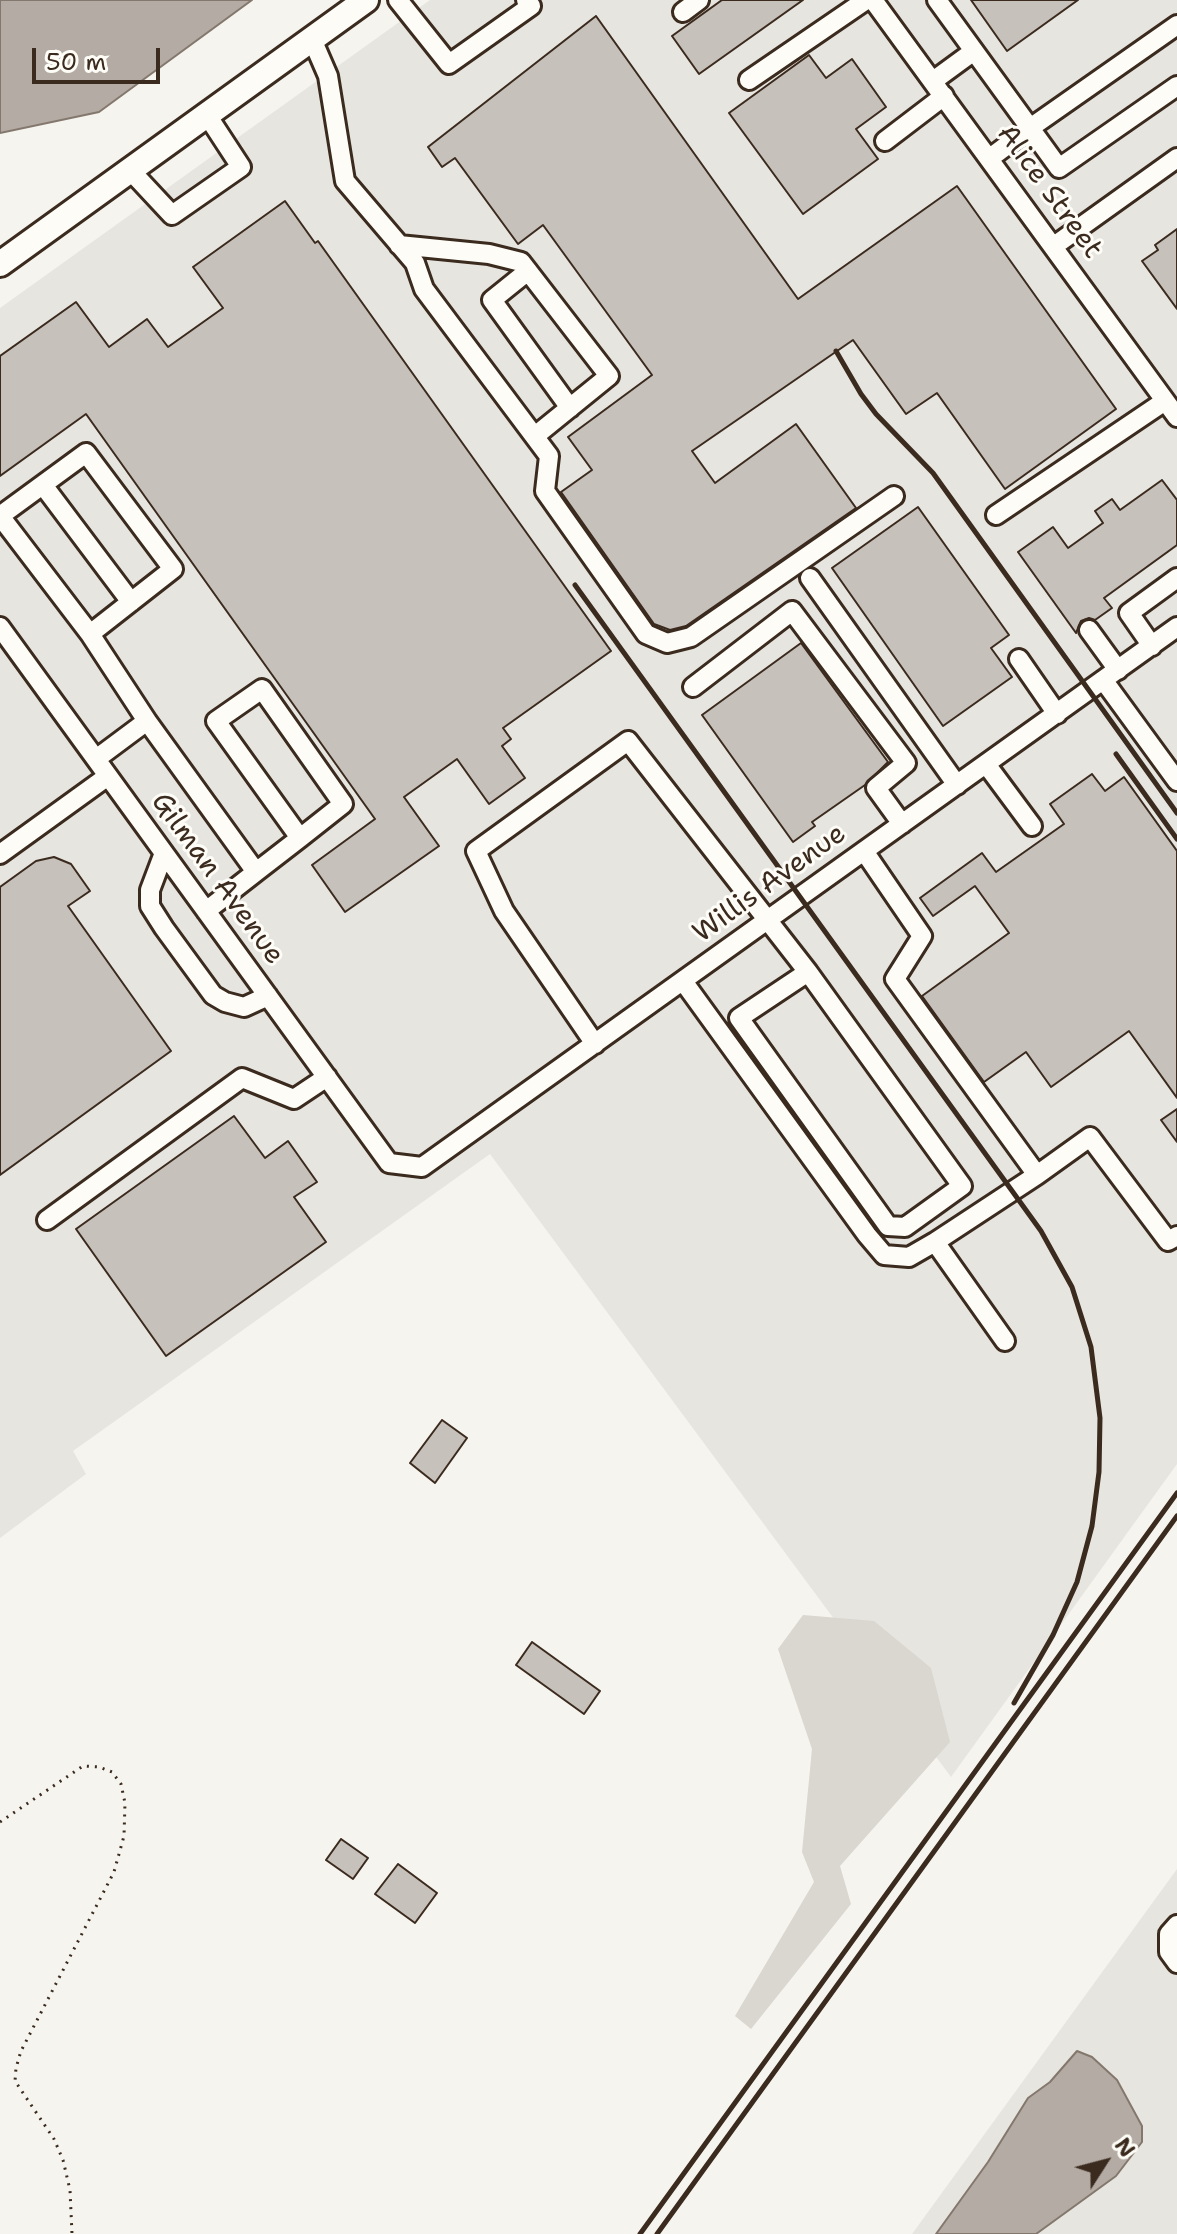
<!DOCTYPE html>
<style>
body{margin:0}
#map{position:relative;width:1177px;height:2234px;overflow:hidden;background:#f5f4ee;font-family:"Shantell Sans",sans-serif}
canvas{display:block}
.north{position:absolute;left:1065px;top:2122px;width:80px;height:80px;-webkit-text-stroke:6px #fdfcf7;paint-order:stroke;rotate:54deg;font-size:22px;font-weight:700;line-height:32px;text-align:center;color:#3b2a1e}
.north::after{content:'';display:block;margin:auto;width:28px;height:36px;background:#3b2a1e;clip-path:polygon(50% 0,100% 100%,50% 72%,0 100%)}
.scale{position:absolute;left:32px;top:48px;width:128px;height:36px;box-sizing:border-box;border:4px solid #3b2a1e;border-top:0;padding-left:10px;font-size:24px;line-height:28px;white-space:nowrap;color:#3b2a1e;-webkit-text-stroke:6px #fdfcf7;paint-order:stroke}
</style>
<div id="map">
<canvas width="1177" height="2234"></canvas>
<div class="north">N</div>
<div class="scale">50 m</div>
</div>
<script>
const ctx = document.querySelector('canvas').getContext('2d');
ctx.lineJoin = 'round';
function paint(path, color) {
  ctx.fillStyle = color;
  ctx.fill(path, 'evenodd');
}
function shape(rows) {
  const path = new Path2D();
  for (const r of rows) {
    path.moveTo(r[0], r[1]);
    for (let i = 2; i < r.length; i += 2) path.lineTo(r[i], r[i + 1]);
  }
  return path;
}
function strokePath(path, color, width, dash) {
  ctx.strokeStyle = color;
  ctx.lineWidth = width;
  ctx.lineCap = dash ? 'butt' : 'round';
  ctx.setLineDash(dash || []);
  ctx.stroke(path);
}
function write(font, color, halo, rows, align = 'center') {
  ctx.font = font + ' "Shantell Sans",sans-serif';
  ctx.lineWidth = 6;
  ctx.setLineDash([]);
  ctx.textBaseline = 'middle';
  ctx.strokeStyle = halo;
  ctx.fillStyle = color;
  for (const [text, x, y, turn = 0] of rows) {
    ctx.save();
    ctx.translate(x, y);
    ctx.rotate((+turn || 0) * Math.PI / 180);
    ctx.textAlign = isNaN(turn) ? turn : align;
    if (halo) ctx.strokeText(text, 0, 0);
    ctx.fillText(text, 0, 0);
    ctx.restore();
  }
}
const built = shape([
 [430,0,1177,0,1177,1464,951,1777,490,1154,73,1451,86,1474,0,1538,0,308],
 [1177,1869,1177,2234,912,2234]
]);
const green = shape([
 [803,1615,874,1621,931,1668,950,1742,840,1866,851,1904,751,2029,735,2016,814,1882,802,1852,812,1749,778,1649]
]);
const water = shape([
 [0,0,252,0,99,112,0,133,0,0],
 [1077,2051,1092,2057,1117,2080,1142,2126,1142,2142,1116,2176,1036,2234,936,2234,988,2162,1028,2098,1050,2082,1077,2051]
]);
const building = shape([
 [722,0,803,0,699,74,672,36,722,0],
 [971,0,1078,0,1007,51,971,0],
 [596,16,798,299,957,186,1116,409,1005,489,937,393,906,414,853,340,692,451,715,483,796,424,856,508,686,626,670,630,654,624,561,492,592,470,568,437,652,375,543,225,518,244,455,158,442,167,428,147,596,16],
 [809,55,826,78,852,59,886,107,856,129,878,159,803,214,729,113,809,55],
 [285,201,315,243,318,241,611,651,503,728,511,739,502,746,525,778,489,804,457,759,404,797,439,846,345,912,312,865,375,819,86,414,0,476,0,356,76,302,109,347,147,319,168,347,223,308,193,267,285,201],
 [1177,229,1177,309,1142,261,1158,250,1155,245,1177,229],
 [1162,480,1177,500,1177,545,1104,598,1112,608,1095,620,1089,618,1081,621,1076,633,1018,552,1053,527,1068,548,1103,523,1095,511,1112,499,1120,510,1162,480],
 [918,507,1009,635,991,648,1012,677,943,726,832,568,918,507],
 [801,643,888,762,865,785,812,822,815,826,793,842,702,715,801,643],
 [1092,774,1105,791,1124,777,1177,851,1177,1098,1129,1031,1051,1087,1026,1052,984,1082,922,996,1009,933,975,886,933,916,920,898,982,853,996,872,1064,824,1050,804,1092,774],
 [54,857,71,864,90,891,68,906,171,1051,0,1175,0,887,36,861,54,857],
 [1177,1109,1177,1142,1161,1120,1177,1109],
 [234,1116,265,1158,288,1141,317,1182,294,1197,326,1242,166,1356,76,1229,234,1116],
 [442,1420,467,1438,435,1483,410,1463,442,1420],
 [532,1642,600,1691,584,1714,516,1665,532,1642],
 [341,1839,368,1858,353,1879,326,1860,341,1839],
 [398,1864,437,1893,415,1923,375,1894,398,1864]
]);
const path = shape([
 [0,1822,83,1766,99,1767,112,1772,121,1784,125,1803,124,1836,114,1872,21,2051,16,2068,15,2081,54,2139,63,2160,70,2190,72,2234]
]);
const minor = shape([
 [398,0,449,64,531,6,526,0],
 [873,0,1177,417],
 [937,0,1030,128,1177,25],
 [683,12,699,0],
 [312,39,328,76,345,181,415,263,424,289,549,456,545,491,646,634,667,643,691,637,894,496],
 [749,80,866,0],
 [933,81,974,51],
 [885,141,944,96],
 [990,158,1030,128,1059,168,1177,86],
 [130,170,172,215,241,167,207,115],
 [399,245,489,254,521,262,609,376,535,436],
 [1054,246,1177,158],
 [528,271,492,300,570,408],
 [86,453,173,569,90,634,0,516,86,453],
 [43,485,131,602],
 [996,515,1165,401],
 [810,578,957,785],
 [0,627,389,1163,422,1167,1177,627],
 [1089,630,1118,670],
 [90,634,147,721,96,759],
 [1152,646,1129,613,1177,578],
 [1019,659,1057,714],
 [1104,681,1177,781],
 [693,687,792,611,906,763,876,788,902,824],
 [147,721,256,872,206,911],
 [986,764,1032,826],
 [864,851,922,936,895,979,1037,1175,1090,1137,1168,1241,1177,1236],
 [164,853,150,890,150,906,164,928,213,995,225,1002,244,1007,268,996],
 [0,854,108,776],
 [256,872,300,838,343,804,262,689,216,721,300,838],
 [683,981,867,1235,884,1255,909,1257,935,1242],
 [595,1044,504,911,476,851,628,741,808,972,962,1186,905,1227,888,1226,739,1018,808,972],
 [47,1220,242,1078,294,1099,327,1077],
 [1005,1341,935,1242,1037,1175],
 [1177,1925,1169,1934,1169,1952,1177,1963]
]);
const major = shape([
 [0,264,366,0]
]);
const rail = shape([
 [836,351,861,394,876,414,933,473,1177,813],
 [575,585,1041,1231,1072,1287,1091,1347,1100,1418,1099,1472,1092,1526,1077,1582,1053,1635,1014,1703],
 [1116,754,1177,839],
 [640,2234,1177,1493],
 [657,2234,1177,1516]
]);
const streetNames = [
 ["Alice Street",1049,192,54],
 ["Gilman Avenue",217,879,54],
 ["Willis Avenue",770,884,-36]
];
paint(built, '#e7e5df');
paint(green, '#dad6d0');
paint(water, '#b4aca4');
strokePath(water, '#84786e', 2);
paint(building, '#c7c1bb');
strokePath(building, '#3b2a1e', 2);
strokePath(minor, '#3b2a1e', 24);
strokePath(major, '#3b2a1e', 30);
strokePath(path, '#3b2a1e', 3, [2, 6]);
strokePath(minor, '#fdfcf7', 18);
strokePath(major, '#fdfcf7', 24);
strokePath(rail, '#3b2a1e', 5);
write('28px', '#3b2a1e', '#fdfcf7', streetNames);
</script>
